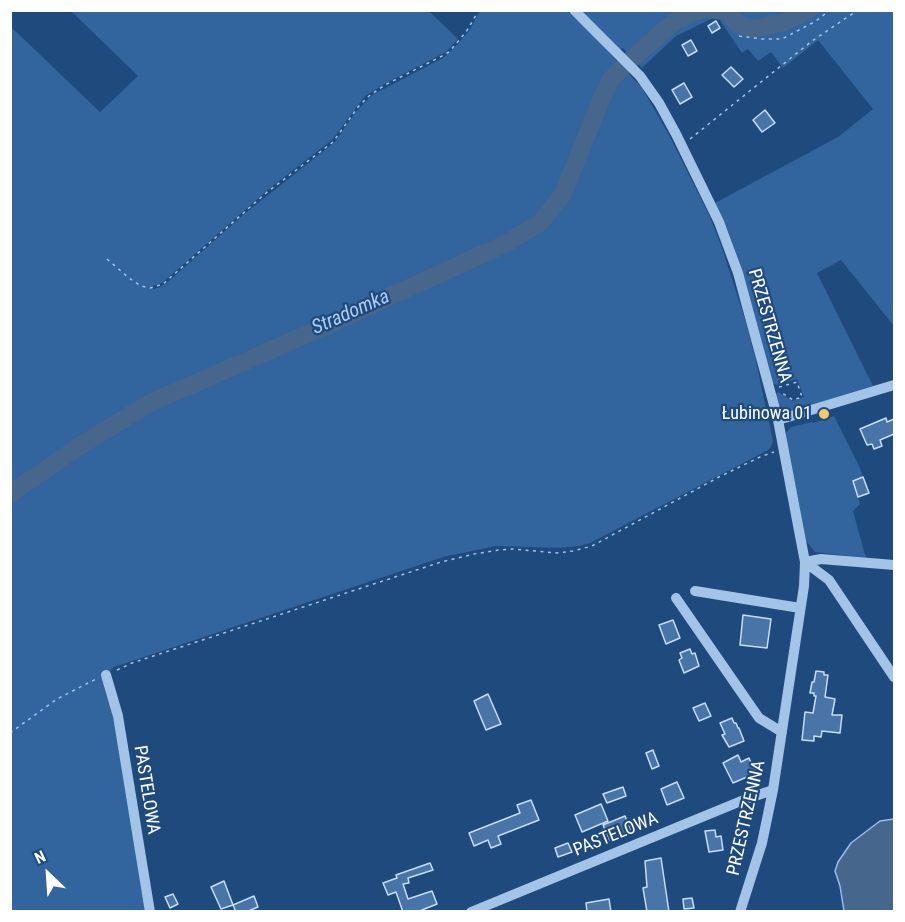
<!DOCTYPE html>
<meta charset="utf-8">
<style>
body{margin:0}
#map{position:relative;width:905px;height:922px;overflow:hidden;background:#1f4a7e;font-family:"Roboto Condensed",sans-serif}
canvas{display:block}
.frame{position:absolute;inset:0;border:12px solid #fff;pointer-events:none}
.north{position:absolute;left:18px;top:844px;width:60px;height:60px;-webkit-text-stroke:4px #1f4a7e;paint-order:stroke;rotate:335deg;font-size:16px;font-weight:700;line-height:24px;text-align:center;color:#fff}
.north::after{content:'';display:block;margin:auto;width:21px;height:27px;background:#fff;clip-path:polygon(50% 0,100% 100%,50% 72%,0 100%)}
</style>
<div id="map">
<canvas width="905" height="922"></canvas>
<div class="frame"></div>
<div class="north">N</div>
</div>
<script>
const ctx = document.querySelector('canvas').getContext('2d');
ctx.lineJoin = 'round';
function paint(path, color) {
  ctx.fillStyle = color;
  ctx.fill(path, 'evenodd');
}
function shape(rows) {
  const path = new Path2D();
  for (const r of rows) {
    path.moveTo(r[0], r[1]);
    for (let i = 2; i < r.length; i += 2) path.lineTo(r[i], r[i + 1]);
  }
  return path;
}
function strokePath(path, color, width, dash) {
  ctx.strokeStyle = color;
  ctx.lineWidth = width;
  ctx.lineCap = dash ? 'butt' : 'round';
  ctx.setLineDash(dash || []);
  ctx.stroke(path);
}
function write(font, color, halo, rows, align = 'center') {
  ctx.font = font + ' "Roboto Condensed",sans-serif';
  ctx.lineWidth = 4.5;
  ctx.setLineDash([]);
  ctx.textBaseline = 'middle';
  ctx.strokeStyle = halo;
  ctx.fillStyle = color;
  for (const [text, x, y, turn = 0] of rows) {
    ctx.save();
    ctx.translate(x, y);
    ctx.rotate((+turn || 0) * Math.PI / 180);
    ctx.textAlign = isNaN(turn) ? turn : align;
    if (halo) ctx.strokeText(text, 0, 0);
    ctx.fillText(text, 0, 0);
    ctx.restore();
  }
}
const green = shape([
 [71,11,429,11,458,39,446,52,388,82,365,96,332,140,270,188,162,283,153,286,153,289,160,287,169,281,243,215,335,142,355,113,372,95,443,58,452,50,469,31,480,11,567,11,595,37,642,88,669,135,709,215,721,245,744,316,755,357,773,441,771,447,768,450,590,543,579,546,559,548,496,546,443,557,114,667,106,675,150,911,11,911,10,26,100,112,138,76],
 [582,11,894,11,894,326,841,260,817,273,873,386,793,411,787,410,779,406,775,395,778,392,793,401,804,397,797,379,777,385,772,383,743,274,729,233,715,203,838,137,873,109,818,40,783,68,771,52,758,61,748,49,742,53,717,16,676,36,642,68,623,48,620,49],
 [834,416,860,468,863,477,853,481,860,504,853,511,866,558,815,552,806,541,785,434,791,427,812,422,813,423]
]);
const water = shape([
 [894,819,894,911,844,911,840,886,835,871,838,862,851,843,880,821,894,819]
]);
const river = shape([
 [714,10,726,11,737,23,753,29,785,22,808,10],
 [627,63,674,22,690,13,703,10],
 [10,494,81,445,150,403,310,333,505,244,540,223,563,194,601,100,611,79,622,68]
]);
const building = shape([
 [716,21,720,28,712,33,708,26,716,21],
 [691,40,697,51,688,56,682,45,691,40],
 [731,67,743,79,734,87,722,75,731,67],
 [684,83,692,97,680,104,672,90,684,83],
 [765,110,775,123,762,132,753,120,765,110],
 [886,418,887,422,894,419,894,434,880,440,882,446,874,449,872,444,867,445,860,429,886,418],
 [863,477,869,493,858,497,853,481,863,477],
 [743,615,771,619,767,648,740,645,743,615],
 [673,620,680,638,666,644,659,625,673,620],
 [690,649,692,654,695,653,699,666,684,673,679,660,682,658,680,653,690,649],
 [816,671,824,672,824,675,828,675,825,697,835,699,832,715,842,715,840,733,822,731,821,737,814,736,814,741,802,740,805,712,813,713,816,696,814,696,814,693,810,693,812,682,814,682,816,671],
 [488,694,501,724,486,730,474,701,488,694],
 [705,703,711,716,699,721,693,708,705,703],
 [732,718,734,723,736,723,738,728,739,728,744,741,729,747,722,735,725,734,720,723,732,718],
 [653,750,659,766,652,769,646,753,653,750],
 [738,755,741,762,749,758,756,773,733,783,723,763,738,755],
 [677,782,684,798,667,805,661,789,677,782],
 [623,787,626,796,607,803,603,794,623,787],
 [531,800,539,820,498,836,501,844,491,848,488,840,474,846,469,833,520,813,517,805,531,800],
 [601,804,608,821,582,832,575,815,601,804],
 [625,816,631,831,609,840,603,825,625,816],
 [715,830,716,837,721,836,723,850,709,852,705,831,715,830],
 [568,843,572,852,558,857,555,848,568,843],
 [661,858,669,912,647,912,643,888,647,887,645,861,661,858],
 [430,863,433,870,408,878,409,883,403,884,408,899,432,891,437,904,417,912,403,912,396,892,388,895,383,883,397,878,396,875,430,863],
 [224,881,233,905,221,909,211,887,224,881],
 [173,894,178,904,170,908,165,897,173,894],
 [254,896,258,907,246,912,236,912,233,905,254,896],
 [692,898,694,908,684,909,683,899,692,898],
 [609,899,611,912,587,912,586,903,609,899]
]);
const path = shape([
 [739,36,762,39,782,39,816,21,830,10],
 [690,139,812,41,855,12,861,10],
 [107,259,129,278,141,286,150,288,163,284,266,193,333,142,358,107,369,96,385,85,442,56,449,52,466,32,479,10],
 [779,387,797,382,802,397,793,400,782,393],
 [117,670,132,663,441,562,474,554,499,550,513,549,557,553,573,551,592,546,719,477,760,457,774,452],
 [10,733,57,699,96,679]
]);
const minor = shape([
 [574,10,640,76,659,103,676,134,719,222,738,273,778,420,805,562,804,586,773,790,762,843,740,912],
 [778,420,894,385],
 [805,562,829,580,894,677],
 [805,562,821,559,894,565],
 [695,591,800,608],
 [676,598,759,718,782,732],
 [106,675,118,716,150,912],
 [471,912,746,799,773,790]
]);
const markers = [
 [824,414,6,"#f5c963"]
];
const streetNames = [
 ["PRZESTRZENNA",769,326,74],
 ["PASTELOWA",146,790,81],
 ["PRZESTRZENNA",747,818,-77],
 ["PASTELOWA",616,835,-22]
];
const poiNames = [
 ["Łubinowa 01",812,414]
];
const waterNames = [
 ["Stradomka",351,313,-24]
];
paint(green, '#32649d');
paint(water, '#46668c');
strokePath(water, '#97bee9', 1.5);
strokePath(river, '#46668c', 18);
paint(building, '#4874a8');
strokePath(building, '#c7ddf6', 1.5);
strokePath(path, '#a3c3e7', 1.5, [3, 4.5]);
strokePath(minor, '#a3c3e7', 10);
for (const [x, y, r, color] of markers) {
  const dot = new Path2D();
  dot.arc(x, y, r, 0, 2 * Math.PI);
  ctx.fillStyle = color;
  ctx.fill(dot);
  strokePath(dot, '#1f4a7e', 2);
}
write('18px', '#fff', '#1f4a7e', streetNames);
write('18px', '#fff', '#1f4a7e', poiNames, 'right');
write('italic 20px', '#aecdef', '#1f4a7e', waterNames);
</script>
